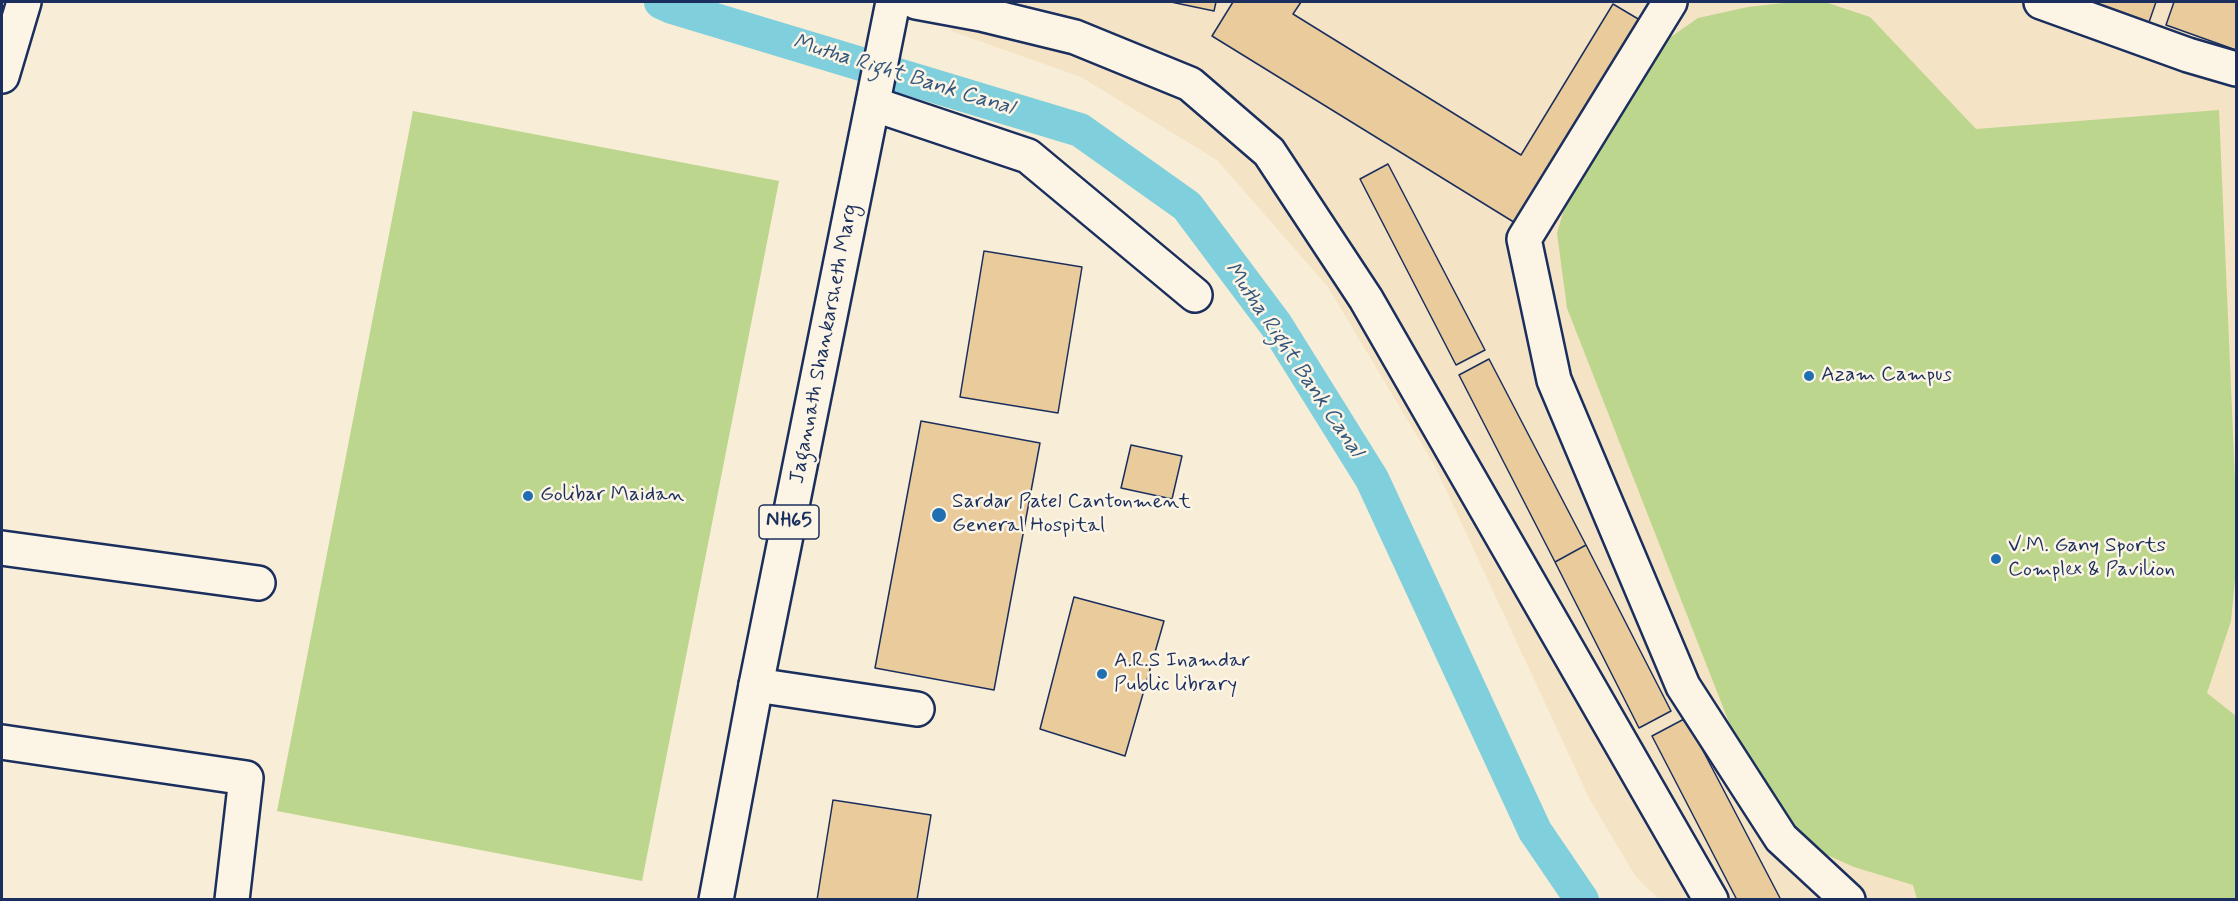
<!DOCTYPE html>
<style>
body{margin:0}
#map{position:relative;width:2238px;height:901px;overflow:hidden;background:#f8edd6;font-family:Mynerve,sans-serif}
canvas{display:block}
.frame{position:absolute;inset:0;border:3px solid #1b2f5e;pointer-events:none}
</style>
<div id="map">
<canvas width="2238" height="901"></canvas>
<div class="frame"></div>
</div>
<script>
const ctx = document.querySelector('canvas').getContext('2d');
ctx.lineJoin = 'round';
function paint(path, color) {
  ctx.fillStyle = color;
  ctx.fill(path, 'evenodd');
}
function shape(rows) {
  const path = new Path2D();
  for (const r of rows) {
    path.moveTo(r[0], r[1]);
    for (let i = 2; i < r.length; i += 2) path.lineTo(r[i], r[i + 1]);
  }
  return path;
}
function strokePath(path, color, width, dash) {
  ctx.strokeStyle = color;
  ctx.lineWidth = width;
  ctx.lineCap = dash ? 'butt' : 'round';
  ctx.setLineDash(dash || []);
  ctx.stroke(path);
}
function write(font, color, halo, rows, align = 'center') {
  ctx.font = font + ' Mynerve,sans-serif';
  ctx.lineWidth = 5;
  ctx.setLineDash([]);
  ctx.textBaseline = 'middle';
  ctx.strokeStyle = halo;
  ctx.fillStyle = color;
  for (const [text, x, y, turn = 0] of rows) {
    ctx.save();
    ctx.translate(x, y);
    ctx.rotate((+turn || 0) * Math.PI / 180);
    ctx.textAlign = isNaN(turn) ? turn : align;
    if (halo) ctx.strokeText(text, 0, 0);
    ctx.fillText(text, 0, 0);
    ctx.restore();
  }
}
const built = shape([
 [957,2,2236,2,2236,899,1659,899,1636,877,1590,800,1435,466,1328,287,1217,160,1081,77,951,31]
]);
const green = shape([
 [1793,2,1825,2,1870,17,1976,129,2219,110,2236,503,2236,569,2231,621,2207,693,2236,716,2236,899,1917,899,1913,885,1854,867,1816,850,1770,817,1748,771,1567,308,1557,233,1573,179,1645,55,1698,18,1748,7],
 [413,111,779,181,642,881,277,811]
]);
const canal = shape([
 [661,2,672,7,1080,130,1187,206,1276,325,1372,479,1535,831,1582,900]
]);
const building = shape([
 [1171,2,1216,2,1214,11,1171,2],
 [1233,2,1301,2,1293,14,1521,155,1613,4,1650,26,1525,229,1212,36,1233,2],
 [2081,2,2156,2,2147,28,2081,2],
 [2174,2,2236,2,2236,50,2166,25,2174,2],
 [1388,164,1485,350,1456,365,1360,179,1388,164],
 [984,251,1082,267,1058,413,960,397,984,251],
 [1489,359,1586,545,1555,562,1459,375,1489,359],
 [921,421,1040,443,994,690,875,668,921,421],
 [1131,445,1182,456,1172,499,1121,488,1131,445],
 [1586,545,1671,711,1639,728,1555,562,1586,545],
 [1074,597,1164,621,1125,756,1040,729,1074,597],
 [1686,718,1781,900,1737,900,1652,736,1686,718],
 [833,800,931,815,917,900,817,900,833,800]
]);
const minor = shape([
 [916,2,981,14,1075,37,1190,84,1269,152,1366,299,1711,900],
 [1670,2,1524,239,1554,380,1683,686,1781,838,1848,900],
 [2041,2,2188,55,2236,69],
 [2,76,24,2],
 [873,104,1028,156,1195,295],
 [2,548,258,583],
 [756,685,917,709],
 [2,742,246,778,232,900]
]);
const highway = shape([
 [716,900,756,685,893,2]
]);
const markers = [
 [1809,376,6,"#1f6fb2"],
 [528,496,6,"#1f6fb2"],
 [939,515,8,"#1f6fb2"],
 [1996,559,6,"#1f6fb2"],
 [1102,674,6,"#1f6fb2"]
];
const shields = [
 [789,522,60]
];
const shieldNames = [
 ["NH65",789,522]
];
const streetNames = [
 ["Jagannath Shankarsheth Marg",825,344,-79]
];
const poiNames = [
 ["Azam Campus",1821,376],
 ["Golibar Maidan",540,496],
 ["Sardar Patel Cantonment",952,503],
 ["General Hospital",952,527],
 ["V.M. Gany Sports",2008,547],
 ["Complex & Pavilion",2008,571],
 ["A.R.S Inamdar",1114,662],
 ["Public library",1114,686]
];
const waterNames = [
 ["Mutha Right Bank Canal",903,76,17],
 ["Mutha Right Bank Canal",1293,360,56]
];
paint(built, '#f4e3c5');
paint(green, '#bdd68d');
strokePath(canal, '#80cfdc', 34);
paint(building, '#e9cb9c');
strokePath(building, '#1b2f5e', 1.5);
strokePath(minor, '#1b2f5e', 38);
strokePath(highway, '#1b2f5e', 38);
strokePath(minor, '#fcf5e5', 33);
strokePath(highway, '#fcf5e5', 33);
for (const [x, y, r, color] of markers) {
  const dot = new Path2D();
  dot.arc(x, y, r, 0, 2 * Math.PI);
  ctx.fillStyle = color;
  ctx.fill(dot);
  strokePath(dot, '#fcf5e5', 2);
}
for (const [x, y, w] of shields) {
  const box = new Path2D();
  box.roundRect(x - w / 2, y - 17, w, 34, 4.5);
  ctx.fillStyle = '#fcf5e5';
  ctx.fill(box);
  strokePath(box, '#1b2f5e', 1.5);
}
write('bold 20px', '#1b2f5e', null, shieldNames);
write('21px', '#1b2f5e', '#fcf5e5', streetNames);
write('21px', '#1b2f5e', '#fcf5e5', poiNames, 'left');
write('italic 22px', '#34577e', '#fcf5e5', waterNames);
</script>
